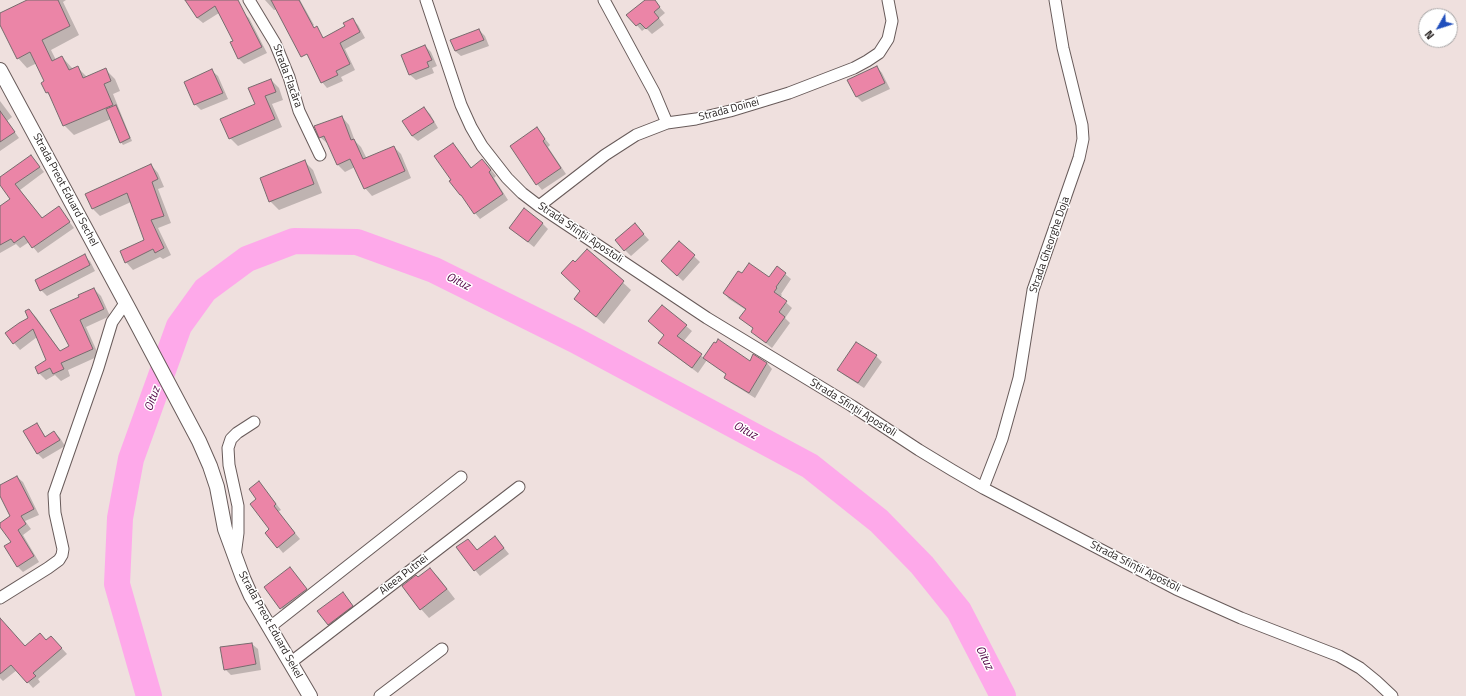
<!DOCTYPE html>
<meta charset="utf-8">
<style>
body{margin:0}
#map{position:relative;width:1466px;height:696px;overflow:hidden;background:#efe0de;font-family:"Titillium Web",sans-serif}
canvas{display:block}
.north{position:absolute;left:1418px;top:8px;width:40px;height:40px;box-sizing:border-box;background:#fff;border:1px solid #a9a7a7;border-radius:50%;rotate:231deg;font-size:11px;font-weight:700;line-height:16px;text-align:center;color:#282322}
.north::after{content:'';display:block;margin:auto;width:14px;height:18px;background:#204ebc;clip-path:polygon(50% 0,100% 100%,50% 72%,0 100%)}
</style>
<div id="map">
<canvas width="1466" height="696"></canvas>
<div class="north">N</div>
</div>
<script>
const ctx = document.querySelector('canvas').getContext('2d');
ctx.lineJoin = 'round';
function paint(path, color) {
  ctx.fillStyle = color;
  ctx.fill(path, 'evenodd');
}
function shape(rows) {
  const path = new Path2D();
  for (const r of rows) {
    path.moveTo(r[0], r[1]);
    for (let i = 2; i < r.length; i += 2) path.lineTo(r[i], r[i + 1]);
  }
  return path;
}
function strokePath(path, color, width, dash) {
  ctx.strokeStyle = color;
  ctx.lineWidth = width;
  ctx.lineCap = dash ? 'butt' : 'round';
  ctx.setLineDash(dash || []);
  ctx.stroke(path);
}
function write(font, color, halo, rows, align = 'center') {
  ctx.font = font + ' "Titillium Web",sans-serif';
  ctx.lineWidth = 3;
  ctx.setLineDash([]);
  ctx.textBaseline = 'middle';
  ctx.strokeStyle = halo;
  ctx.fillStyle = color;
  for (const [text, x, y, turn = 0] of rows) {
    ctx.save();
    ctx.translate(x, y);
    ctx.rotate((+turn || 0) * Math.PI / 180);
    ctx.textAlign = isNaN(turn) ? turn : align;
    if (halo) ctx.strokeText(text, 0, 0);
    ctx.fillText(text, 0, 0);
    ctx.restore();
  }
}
const shadow = shape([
 [29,0,66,0,63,2,79,35,51,50,56,60,62,57,73,69,77,67,87,77,105,69,115,79,120,91,113,94,132,141,123,145,121,142,111,119,74,135,64,125,51,97,47,93,42,83,45,81,37,63,27,68,18,58,0,23,0,15],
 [186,0,229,0,249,18,267,53,244,64,238,58,234,41,219,13,203,23,197,18],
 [265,0,300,0,314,25,295,37,277,9,274,10],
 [646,0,653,0,665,13,659,18,664,25,652,34,646,28,642,31,628,15],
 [352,19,358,25,365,38,345,49,355,70,341,77,343,81,327,88,322,82,322,36,324,38,346,26],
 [479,30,485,36,489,46,461,56,455,51],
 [425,46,431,52,437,66,432,68,434,73,416,80,410,75,402,56],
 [877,67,882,73,890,89,862,102,856,96],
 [212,71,218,76,228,99,201,110,195,104],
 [271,80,279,88,283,100,272,104,282,127,238,146,230,138,256,105],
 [0,101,12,117,7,121,19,138,0,151],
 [424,108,430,114,438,128,418,141,412,136],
 [342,117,349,125,355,141,361,147,367,159,394,147,401,154,411,178,372,196,365,188,355,167,345,172,338,165,328,144,320,137],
 [537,129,550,145,548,147,566,174,542,190,537,184],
 [453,144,472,168,482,160,488,166,496,176,494,178,508,200,480,219,475,213,452,180],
 [31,156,44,172,20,190,43,219,59,208,74,228,38,253,29,242,20,248,16,244,0,253,0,208,11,199,0,183,0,179],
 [304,161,313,170,322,193,279,210,270,201],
 [151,165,158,173,164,187,158,189,171,223,158,228,171,255,163,259,160,257,133,270,126,262,145,240,131,202,100,216,93,209],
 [542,223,548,229,534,247,516,233],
 [640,230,649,240,631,256,625,250],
 [679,242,700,262,683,281,668,267],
 [587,250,631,290,604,324,575,299,582,291,575,263],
 [84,256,90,261,95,271,47,296,41,290],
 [785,274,791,279,781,294,782,295,780,297,792,308,785,318,790,323,772,348,758,337,752,332,754,329,740,318,746,310,729,299,724,293,742,275,770,278],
 [94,289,101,296,110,316,86,327,99,356,68,370,70,376,61,381,55,375,46,380,39,373,48,360,37,337,20,350,14,343,29,319,29,310,36,317,61,352,70,346,81,297],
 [649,321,686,326,692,331,683,342,704,358,767,363,772,369,755,398,731,383,725,378,727,375,707,360,698,373,665,348,665,336],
 [876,356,882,362,864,388,844,375,839,370],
 [37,424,46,437,54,432,60,438,65,446,43,459,37,453],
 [17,477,23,482,39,515,25,521,31,529,23,535,39,562,23,572,18,567,12,542,0,525,12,516,0,494,0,486],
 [259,482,281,510,278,512,300,539,283,553,278,547,258,499],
 [495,537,509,554,480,576,475,570,468,540,478,551],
 [430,569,439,578,455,599,429,618,421,609,418,578],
 [295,574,311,595,287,614,265,588],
 [343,593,358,612,334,630,328,625],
 [0,619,25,647,46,641,56,642,67,654,38,679,40,682,33,688,17,670,3,681,0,678],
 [252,644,258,649,261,670,231,675,225,669]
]);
const river = shape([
 [149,696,117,584,120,518,131,459,179,326,205,290,247,259,294,241,357,242,434,270,575,340,810,466,879,521,922,565,959,611,1003,696]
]);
const building = shape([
 [27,0,58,0,70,26,42,40,52,61,62,56,69,70,78,66,83,78,106,68,111,81,104,84,113,105,63,126,48,92,46,93,41,83,44,81,30,52,17,59,0,25,0,13,27,0],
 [185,0,238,0,262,47,238,59,230,42,233,41,215,6,197,18,185,0],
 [271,0,299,0,314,28,317,26,323,38,345,26,343,23,353,18,360,32,340,43,350,64,336,71,338,75,321,83,307,54,301,57,271,0],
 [645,0,655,0,660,7,654,12,659,18,646,29,640,23,636,26,626,15,645,0],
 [479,29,484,40,455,51,450,40,479,29],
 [425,45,432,60,427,62,429,67,409,75,401,55,425,45],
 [877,66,885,83,856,97,847,80,877,66],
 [212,69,223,93,194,105,184,82,212,69],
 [271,79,276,92,265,96,275,119,229,139,220,119,255,104,248,88,271,79],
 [116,105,130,138,120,143,106,109,116,105],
 [424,107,434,122,412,136,402,121,424,107],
 [0,111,15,132,0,142,0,111],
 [342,116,351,140,354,139,363,159,394,146,405,171,364,189,350,159,337,165,324,136,319,138,314,126,342,116],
 [537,127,545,139,543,141,561,168,536,185,510,146,537,127],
 [453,143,471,168,482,159,491,170,489,172,503,194,474,214,461,195,460,195,449,181,451,180,434,156,453,143],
 [31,155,40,167,15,184,42,218,59,206,70,222,32,248,24,236,14,243,11,239,0,245,0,206,10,199,0,185,0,177,31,155],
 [305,160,314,184,269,202,260,178,305,160],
 [151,164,158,179,152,182,164,216,151,220,164,248,155,253,153,249,125,263,120,251,144,240,127,193,92,209,85,194,151,164],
 [524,208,543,223,528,242,509,228,524,208],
 [635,223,644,234,624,251,615,240,635,223],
 [679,241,695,255,677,276,661,261,679,241],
 [587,249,624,281,596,317,574,299,580,291,561,273,573,260,575,262,587,249],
 [85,254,90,265,40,291,35,280,85,254],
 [749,263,769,277,777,266,786,273,776,287,777,288,774,292,787,301,779,312,785,317,766,343,751,332,753,328,739,318,746,309,723,293,738,271,742,273,749,263],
 [94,288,104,309,80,320,93,349,61,363,64,369,53,374,50,368,38,374,35,367,46,360,33,329,13,344,5,333,19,323,28,318,25,311,29,309,60,351,69,346,50,310,79,297,78,295,94,288],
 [662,305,687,325,677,336,702,354,692,368,658,343,664,335,648,321,662,305],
 [718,339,750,361,753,354,767,363,749,393,724,378,726,374,703,358,714,342,716,343,718,339],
 [856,342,877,355,858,383,837,370,856,342],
 [37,423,45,437,54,431,60,440,37,454,23,431,37,423],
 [17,476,34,509,21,516,26,524,18,530,34,556,17,567,4,546,11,542,0,527,0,523,10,516,0,496,0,485,17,476],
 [259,481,276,504,274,506,295,533,277,548,265,533,269,529,250,504,256,499,249,489,259,481],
 [495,536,504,548,474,571,456,547,468,539,477,550,495,536],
 [290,567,307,589,280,609,264,587,290,567],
 [430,568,447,589,420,610,402,586,416,575,418,577,430,568],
 [343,592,353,606,328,625,317,611,343,592],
 [0,618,25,646,40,633,46,640,51,636,62,648,33,673,36,676,27,683,11,665,0,674,0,618],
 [252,643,256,664,224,670,220,647,252,643]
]);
const minor = shape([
 [249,0,275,43,289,77,299,111,320,155],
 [426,0,461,105,471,127,482,146,507,178,522,193,539,206,707,318,852,406,919,450,952,470,983,488,1176,589,1241,618,1339,656,1360,668,1376,681,1392,696],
 [604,0,654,92,667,123],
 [539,206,605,155,636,135,667,123,696,119,730,111,789,93,854,68,867,61,879,53,888,39,892,21,888,0],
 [983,488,1002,439,1019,378,1033,290,1079,158,1083,139,1082,125,1063,48,1055,0],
 [235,556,238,533,238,506,229,465,228,448,231,439,237,433,254,422],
 [0,598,48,568,59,560,62,555,63,549,55,513,54,494,98,368,112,322,126,302],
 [270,627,461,477],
 [290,663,519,487],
 [380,696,442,649]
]);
const tertiary = shape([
 [0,70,130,311,199,441,210,466,217,487,225,529,243,578,251,596,310,696]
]);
const streetNames = [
 ["Strada Flacăra",287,76,70],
 ["Strada Doinei",729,110,-15],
 ["Strada Preot Eduard Sechel",65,190,62],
 ["Strada Sfinții Apostoli",580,233,34],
 ["Strada Gheorghe Doja",1050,245,-71],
 ["Strada Sfinții Apostoli",853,408,32],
 ["Strada Sfinții Apostoli",1135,567,27],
 ["Aleea Putnei",404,575,-38],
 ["Strada Preot Eduard Sekel",270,625,61]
];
const waterNames = [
 ["Oituz",458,282,26],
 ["Oituz",153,399,-70],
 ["Oituz",745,431,28],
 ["Oituz",984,658,63]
];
paint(shadow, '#0003');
strokePath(river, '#fea9ea', 26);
paint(building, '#eb85a7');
strokePath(building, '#786b6e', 1);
strokePath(minor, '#685b5a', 13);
strokePath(tertiary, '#685b5a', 16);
strokePath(minor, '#fff', 11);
strokePath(tertiary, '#fff', 14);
write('11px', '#282322', '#fff', streetNames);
write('italic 12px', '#500345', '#fff', waterNames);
</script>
